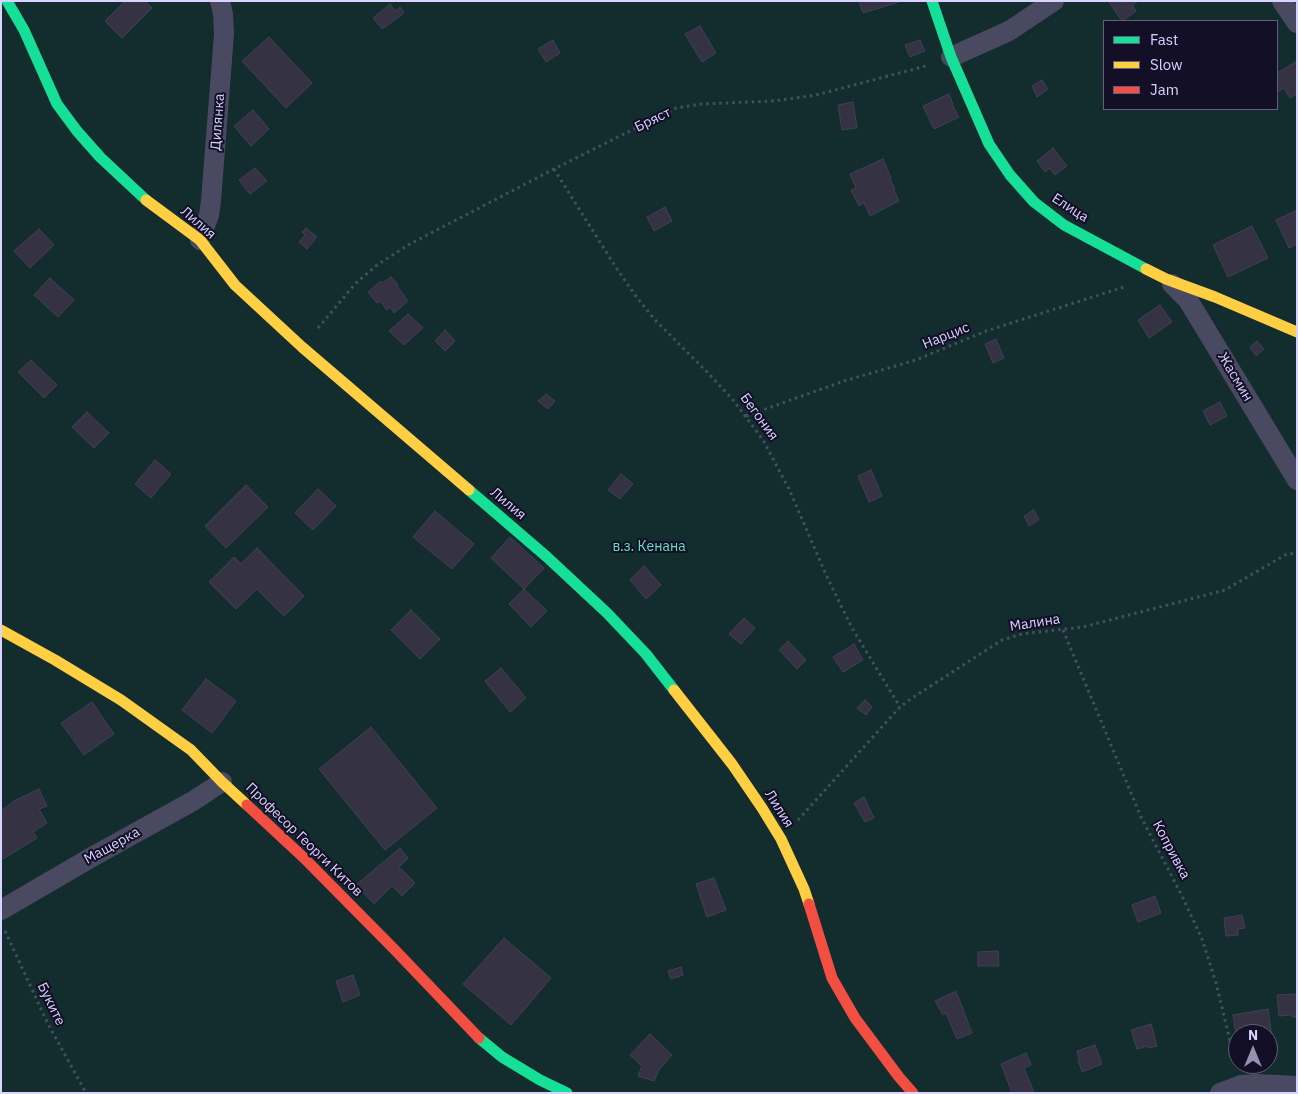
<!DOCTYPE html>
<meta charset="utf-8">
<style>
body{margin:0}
#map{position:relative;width:1298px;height:1094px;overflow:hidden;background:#161421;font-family:"IBM Plex Sans",sans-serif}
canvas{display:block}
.frame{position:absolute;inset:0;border:2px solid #d9d4ff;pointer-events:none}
.legend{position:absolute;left:1103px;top:20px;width:175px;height:90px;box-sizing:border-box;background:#130f26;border:1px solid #625e7d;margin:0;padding:6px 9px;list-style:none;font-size:15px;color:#d9d4ff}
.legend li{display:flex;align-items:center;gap:10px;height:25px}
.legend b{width:25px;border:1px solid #625e7d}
.north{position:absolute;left:1228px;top:1024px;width:50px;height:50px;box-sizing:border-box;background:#130f26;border:1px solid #625e7d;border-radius:50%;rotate:0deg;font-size:14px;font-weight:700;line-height:20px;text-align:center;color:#d9d4ff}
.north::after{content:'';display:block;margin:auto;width:18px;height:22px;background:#9591b1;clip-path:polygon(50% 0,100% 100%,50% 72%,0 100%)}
</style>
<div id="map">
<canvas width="1298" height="1094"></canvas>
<div class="frame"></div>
<ul class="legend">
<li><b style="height:6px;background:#16e098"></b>Fast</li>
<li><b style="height:6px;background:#ffcf43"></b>Slow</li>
<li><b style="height:6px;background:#f24e42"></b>Jam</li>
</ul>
<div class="north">N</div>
</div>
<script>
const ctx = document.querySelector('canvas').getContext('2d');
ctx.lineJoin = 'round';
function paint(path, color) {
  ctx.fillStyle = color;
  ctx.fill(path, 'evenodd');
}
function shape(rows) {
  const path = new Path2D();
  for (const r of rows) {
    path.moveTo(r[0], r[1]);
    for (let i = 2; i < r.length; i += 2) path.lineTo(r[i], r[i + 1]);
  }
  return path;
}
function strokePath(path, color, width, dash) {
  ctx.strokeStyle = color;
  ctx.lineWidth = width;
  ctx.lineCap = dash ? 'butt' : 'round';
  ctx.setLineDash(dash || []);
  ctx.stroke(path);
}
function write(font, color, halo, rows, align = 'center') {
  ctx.font = font + ' "IBM Plex Sans",sans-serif';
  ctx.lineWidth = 4;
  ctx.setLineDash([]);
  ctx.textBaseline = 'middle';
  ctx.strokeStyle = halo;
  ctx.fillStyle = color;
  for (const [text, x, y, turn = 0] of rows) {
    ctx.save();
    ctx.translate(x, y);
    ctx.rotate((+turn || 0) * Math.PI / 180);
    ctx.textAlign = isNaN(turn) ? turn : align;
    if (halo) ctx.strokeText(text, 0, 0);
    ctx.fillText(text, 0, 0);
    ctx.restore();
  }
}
const green = shape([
 [1,1,1297,1,1297,1093,1,1093],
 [1104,21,1277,21,1277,109,1104,109],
 [1238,1034,1268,1034,1268,1064,1238,1064]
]);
const building = shape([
 [125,1,145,1,152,8,122,38,105,21,125,1],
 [859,1,899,1,899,2,863,13,859,1],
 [1110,1,1136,1,1137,2,1132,5,1136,11,1122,21,1109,2,1110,1],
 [390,4,395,11,400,7,404,13,382,29,373,18,390,4],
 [700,26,716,53,702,62,685,34,700,26],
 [269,37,312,83,286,108,242,61,269,37],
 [553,40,560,53,546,62,538,49,553,40],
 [920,40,925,51,910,57,905,45,920,40],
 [1297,61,1297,94,1290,98,1284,88,1277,92,1277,73,1297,61],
 [1042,80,1048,89,1037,97,1032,86,1042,80],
 [949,94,953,104,952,104,959,117,934,129,923,106,949,94],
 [853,102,857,128,842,130,838,105,853,102],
 [253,110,269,129,251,146,234,126,253,110],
 [1053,148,1067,166,1055,175,1050,168,1045,172,1037,161,1053,148],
 [883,159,891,178,890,179,895,189,894,190,899,201,870,216,864,203,859,206,851,190,856,188,850,174,883,159],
 [255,168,267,181,250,194,239,180,255,168],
 [665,207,672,221,654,231,647,217,665,207],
 [1297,210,1297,244,1289,248,1276,220,1297,210],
 [1252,226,1268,258,1228,277,1213,245,1252,226],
 [306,228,317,237,307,249,299,242,305,235,302,232,306,228],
 [39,229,54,245,30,268,14,251,39,229],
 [391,277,398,285,397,286,408,301,394,313,390,307,387,310,380,301,377,303,368,292,381,281,383,283,391,277],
 [50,278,74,300,58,317,34,295,50,278],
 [1160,305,1172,322,1149,338,1138,320,1160,305],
 [408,314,423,328,404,345,389,331,408,314],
 [445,330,455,341,445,351,435,341,445,330],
 [996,339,1004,358,993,363,985,344,996,339],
 [1257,341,1264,349,1256,356,1250,347,1257,341],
 [31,360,57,385,44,398,18,372,31,360],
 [546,394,555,401,548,409,538,401,546,394],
 [1220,402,1227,416,1210,425,1203,411,1220,402],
 [87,412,109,433,94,448,72,427,87,412],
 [155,460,171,474,151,498,135,484,155,460],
 [871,470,882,496,869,502,858,476,871,470],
 [621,474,633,484,620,499,608,490,621,474],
 [246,485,268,507,226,548,205,526,246,485],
 [318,489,336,506,313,530,295,513,318,489],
 [1034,510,1039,520,1029,526,1024,516,1034,510],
 [435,511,474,544,452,569,413,537,435,511],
 [510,537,544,568,524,589,491,558,510,537],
 [257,548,304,596,284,616,257,589,236,609,209,582,234,557,241,564,257,548],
 [644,566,661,585,646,599,630,580,644,566],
 [524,589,547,611,531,627,509,604,524,589],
 [411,610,440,639,420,659,391,630,411,610],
 [744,618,755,628,741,644,729,634,744,618],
 [788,641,806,660,797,669,779,650,788,641],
 [854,644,863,660,843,672,833,657,854,644],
 [501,668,526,698,510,712,485,681,501,668],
 [206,679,236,701,212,733,182,710,206,679],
 [865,700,872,707,866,715,857,708,865,700],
 [92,702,114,734,84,755,61,723,92,702],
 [371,727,437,808,385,850,319,769,371,727],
 [39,789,47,806,39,809,47,823,33,832,37,838,3,859,1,857,1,811,14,801,39,789],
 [864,797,874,818,865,822,854,803,864,797],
 [400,848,408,858,399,867,415,883,402,896,392,886,374,904,356,885,400,848],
 [714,878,726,910,707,917,696,884,714,878],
 [1155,896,1161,913,1138,922,1132,905,1155,896],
 [1242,915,1245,928,1238,929,1238,935,1226,936,1224,918,1242,915],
 [504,938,551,978,511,1025,463,984,504,938],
 [998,951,999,966,978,966,978,952,998,951],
 [681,967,683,975,671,979,668,971,681,967],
 [353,975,360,995,343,1002,336,981,353,975],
 [956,991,972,1033,957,1039,946,1013,943,1015,935,1001,956,991],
 [1297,994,1297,1017,1293,1017,1291,1015,1279,1016,1277,995,1297,994],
 [1268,1009,1273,1044,1268,1044,1268,1034,1238,1034,1238,1048,1233,1015,1268,1009],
 [1151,1024,1157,1046,1149,1048,1148,1046,1137,1049,1131,1030,1151,1024],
 [650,1034,672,1055,659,1070,654,1081,638,1076,642,1066,630,1055,650,1034],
 [1095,1045,1102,1064,1082,1072,1078,1059,1079,1059,1077,1051,1095,1045],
 [1026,1053,1031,1065,1024,1068,1034,1092,1031,1093,1012,1093,1001,1064,1026,1053]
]);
const path = shape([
 [554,169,615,266,635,295,655,320,710,375,733,400,763,440,789,489,827,577,852,628,900,707],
 [318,328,356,283,377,265,408,245,554,169,676,108,701,104,774,101,816,95,926,66],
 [746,416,844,381,916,360,986,331,1124,287],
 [1063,630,1141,817,1182,896,1202,939,1216,983,1236,1065],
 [798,820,900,707,912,698,1002,640,1022,634,1083,627,1225,590,1287,554,1297,553],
 [5,931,48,1024,86,1093]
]);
const street = shape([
 [1282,1,1297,23],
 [951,57,1009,31,1054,1],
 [200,240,209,215,211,201,224,34,223,14,220,1],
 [1172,284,1188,300,1297,480],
 [1,910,92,857,193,801,222,782],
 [1220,1093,1241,1085,1257,1084,1297,1086]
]);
const fast = shape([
 [7,1,24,30,57,104,77,131,100,157,146,200],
 [932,1,951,57,989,144,1010,175,1034,202,1064,225,1146,269],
 [469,490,547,557,607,613,646,654,674,690],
 [479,1038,502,1057,540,1080,567,1093]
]);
const slow = shape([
 [146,200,200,240,235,285,302,347,469,490],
 [1146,269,1166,279,1215,297,1297,332],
 [1,630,55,660,121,700,191,750,222,782,247,805],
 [674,690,732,764,762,808,781,839,804,889,809,904]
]);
const jam = shape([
 [247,805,303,857,394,949,479,1038],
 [809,904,832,978,855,1018,899,1077,913,1093]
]);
const streetNames = [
 ["Бряст",653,120,-26],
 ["Дилянка",218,122,-86],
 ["Елица",1070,208,33],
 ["Лилия",198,223,41],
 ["Нарцис",946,336,-22],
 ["Жасмин",1235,377,59],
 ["Бегония",759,417,54],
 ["Лилия",508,504,40],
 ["Малина",1035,623,-9],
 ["Лилия",779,809,58],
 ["Професор Георги Китов",304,840,44],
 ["Мащерка",112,846,-29],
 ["Копривка",1171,850,62],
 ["Буките",51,1004,64]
];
const parkNames = [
 ["в.з. Кенана",649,547]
];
paint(green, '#132c2d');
paint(building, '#343243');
strokePath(building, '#433f54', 1);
strokePath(path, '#44505f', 3, [2.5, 4]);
strokePath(street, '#4a4962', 20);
strokePath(fast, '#16e098', 11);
strokePath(slow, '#ffcf43', 11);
strokePath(jam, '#f24e42', 11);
write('14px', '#d9d4ff', '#130f26', streetNames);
write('14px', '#5fe0c0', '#130f26', parkNames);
</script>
